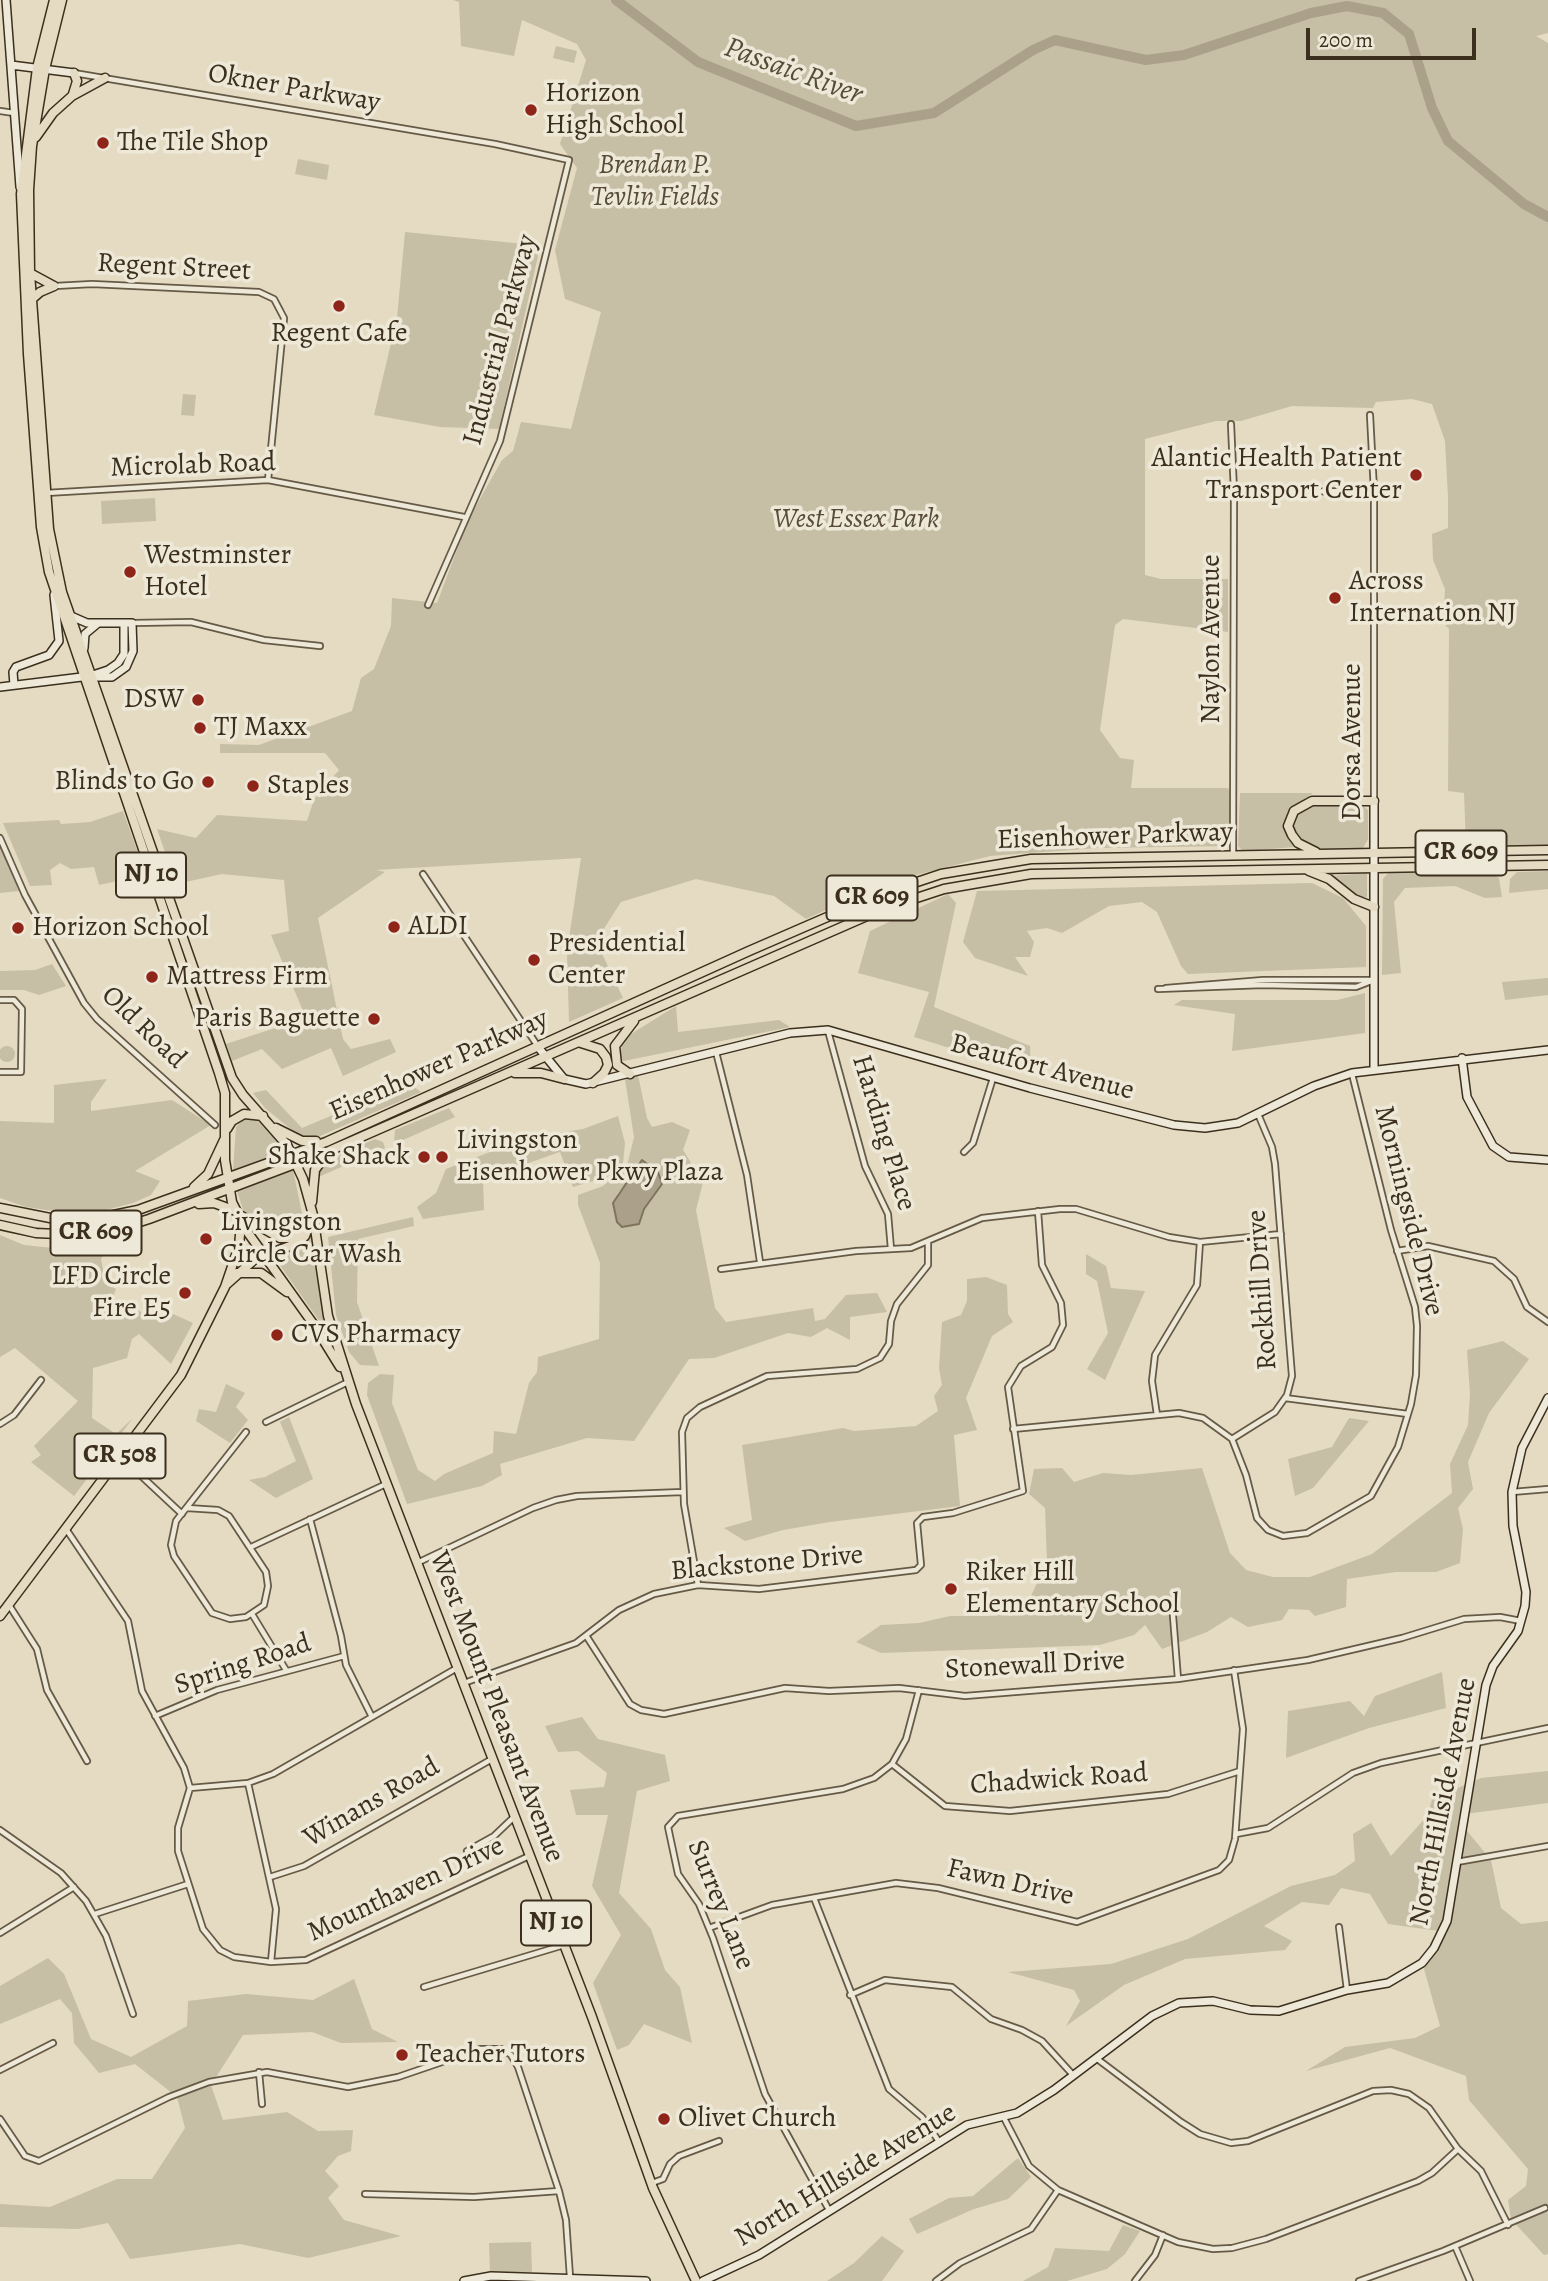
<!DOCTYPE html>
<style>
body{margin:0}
#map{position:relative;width:1548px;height:2281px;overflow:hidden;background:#e4dbc2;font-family:Alegreya,serif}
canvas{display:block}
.scale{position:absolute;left:1306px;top:28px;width:170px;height:32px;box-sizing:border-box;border:4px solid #3c2f1d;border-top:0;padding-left:9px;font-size:21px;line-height:24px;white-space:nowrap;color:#3c2f1d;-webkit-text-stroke:5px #ede8d7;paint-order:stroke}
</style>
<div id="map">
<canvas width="1548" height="2281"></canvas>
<div class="scale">200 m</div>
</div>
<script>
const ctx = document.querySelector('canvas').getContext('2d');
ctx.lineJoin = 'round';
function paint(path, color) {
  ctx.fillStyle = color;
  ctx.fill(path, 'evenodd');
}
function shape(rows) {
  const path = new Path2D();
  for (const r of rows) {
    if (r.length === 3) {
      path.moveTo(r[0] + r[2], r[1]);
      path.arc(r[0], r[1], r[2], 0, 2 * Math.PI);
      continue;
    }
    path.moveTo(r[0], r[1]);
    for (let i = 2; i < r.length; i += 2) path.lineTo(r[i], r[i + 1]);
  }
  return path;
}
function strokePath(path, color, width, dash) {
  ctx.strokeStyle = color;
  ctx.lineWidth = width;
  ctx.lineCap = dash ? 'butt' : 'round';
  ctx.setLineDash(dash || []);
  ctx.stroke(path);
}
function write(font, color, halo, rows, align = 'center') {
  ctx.font = font + ' Alegreya,serif';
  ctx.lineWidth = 7;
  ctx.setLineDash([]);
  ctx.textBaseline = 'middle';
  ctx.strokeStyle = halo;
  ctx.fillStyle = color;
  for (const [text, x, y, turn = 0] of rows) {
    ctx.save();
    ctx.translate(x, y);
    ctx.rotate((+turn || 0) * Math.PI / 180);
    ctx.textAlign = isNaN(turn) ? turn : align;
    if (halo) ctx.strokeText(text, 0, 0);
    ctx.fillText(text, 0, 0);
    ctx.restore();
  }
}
const green = shape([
 [453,0,1548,0,1548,33,1536,36,1548,43,1548,847,1466,847,1464,793,1448,791,1449,629,1443,623,1445,589,1433,560,1432,534,1448,528,1448,497,1445,441,1432,404,1412,399,1376,402,1373,408,1292,406,1241,421,1216,421,1145,439,1145,575,1161,579,1228,579,1228,632,1123,619,1115,625,1100,730,1120,758,1134,760,1131,788,1228,788,1234,796,1234,846,1098,848,990,856,889,882,806,919,774,896,696,879,621,902,596,941,623,998,569,1022,567,952,581,858,376,870,385,872,318,918,343,1039,351,1049,390,1039,396,1052,343,1076,331,1048,282,1069,262,1049,232,1061,226,1044,306,1018,271,935,289,931,284,880,222,874,176,884,157,829,196,838,217,815,307,821,314,799,339,770,325,753,220,753,220,744,259,745,352,711,361,678,374,669,391,626,392,598,437,603,468,520,502,460,513,451,521,422,571,429,601,312,565,299,555,250,577,168,560,144,586,60,577,44,522,20,514,56,461,46,459,2],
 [556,46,577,51,574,63,553,58],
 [298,159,329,165,327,180,295,174],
 [405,232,534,245,538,256,499,429,440,427,374,415,397,318],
 [183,394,196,395,194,416,181,415],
 [155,498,156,521,102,524,101,501],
 [1240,793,1313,793,1288,811,1284,829,1296,847,1243,851,1238,846],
 [1317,803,1361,804,1368,810,1368,839,1363,848,1323,849,1305,843,1294,832,1292,822,1299,810],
 [123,811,146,875,99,885,94,867,71,869,60,863,50,870,52,885,30,886,3,823,59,820,61,824,90,822],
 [0,845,19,891,0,893],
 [1548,871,1548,889,1509,893,1510,879,1517,872],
 [1389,872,1491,873,1499,878,1502,897,1485,898,1455,886,1405,888,1394,902,1401,973,1382,975,1383,879],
 [1367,873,1367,897,1358,897,1330,876],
 [1312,883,1343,898,1366,926,1366,967,1188,974,1181,966,1157,912,1142,902,1109,906,1062,933,1047,928,1027,931,1034,942,1030,957,1015,957,1028,976,975,958,963,942,977,891],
 [948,894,956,903,934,1007,1030,1046,1031,1073,914,1037,929,992,858,973,870,931],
 [52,964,66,986,39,995,24,990,0,990,0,971,35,970],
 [1548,978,1548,995,1505,1000,1502,982],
 [1365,993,1365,1033,1232,1051,1235,1014,1174,1005,1182,1000,1337,1000],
 [676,1006,678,1032,779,1020,790,1027,619,1062,623,1039],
 [7,1054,8],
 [638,1075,647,1118,652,1127,672,1122,690,1130,683,1150,703,1182,696,1210,715,1308,726,1322,813,1308,815,1321,825,1319,846,1295,877,1293,887,1312,850,1317,850,1340,827,1328,811,1337,788,1333,714,1358,689,1359,634,1441,587,1438,500,1464,502,1475,482,1486,407,1504,367,1395,368,1383,380,1374,394,1375,392,1403,418,1470,435,1481,444,1474,493,1453,494,1431,516,1434,529,1383,537,1372,538,1357,599,1339,600,1263,578,1205,578,1195,603,1186,627,1166,634,1137,625,1079],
 [647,1162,658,1172,662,1184,644,1209,640,1221,618,1225,614,1212,618,1193,629,1181,634,1168],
 [107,1079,91,1102,91,1111,172,1100,211,1125,135,1171,160,1181,151,1195,133,1203,102,1211,67,1213,26,1207,0,1198,0,1121,54,1123,54,1085],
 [409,1083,421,1092,311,1140,299,1136,265,1108,253,1093,266,1090,302,1128],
 [449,1108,455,1117,394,1144,395,1130],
 [618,1116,625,1143,623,1163,607,1177,573,1187,560,1152,483,1179,484,1210,423,1219,417,1207,436,1193,446,1169,526,1138,583,1129],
 [244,1119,257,1120,285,1151,233,1170,236,1127],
 [375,1139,383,1142,385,1148,316,1178,325,1162],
 [293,1170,303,1218,298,1230,283,1236,243,1210,237,1191],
 [413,1217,414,1226,358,1239,357,1302,379,1366,360,1365,349,1352,336,1315,328,1237],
 [0,1235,24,1245,63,1249,112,1245,101,1259,105,1281,116,1289,112,1299,148,1315,153,1305,193,1323,171,1364,139,1334,132,1339,127,1358,93,1368,92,1418,116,1434,133,1418,74,1496,31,1462,41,1455,34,1446,78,1401,15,1348,0,1357],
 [311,1236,317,1270,325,1329,274,1257,298,1249],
 [1086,1254,1106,1266,1111,1288,1145,1291,1105,1380,1087,1369,1108,1333,1097,1281,1086,1274],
 [986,1277,1007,1285,1008,1314,1013,1322,992,1336,966,1398,977,1430,954,1435,960,1506,830,1522,783,1530,745,1541,724,1528,752,1520,742,1445,843,1428,854,1431,916,1426,938,1411,934,1396,942,1385,939,1368,942,1322,961,1315,967,1301,967,1279],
 [1503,1341,1529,1359,1489,1413,1468,1462,1473,1489,1458,1508,1463,1529,1460,1563,1436,1572,1396,1572,1347,1579,1346,1607,1315,1616,1309,1610,1289,1609,1282,1620,1248,1627,1231,1617,1207,1632,1162,1649,1145,1625,1134,1635,1100,1645,881,1653,856,1642,881,1625,919,1623,950,1616,992,1616,1008,1613,1030,1598,1047,1562,1045,1508,1029,1494,1034,1469,1062,1468,1074,1482,1103,1473,1131,1475,1202,1468,1230,1553,1246,1570,1273,1577,1310,1577,1372,1554,1452,1493,1450,1464,1468,1425,1470,1394,1467,1350],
 [226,1384,245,1393,236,1407,248,1420,230,1443,196,1421,199,1409,216,1412],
 [289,1417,313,1479,276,1498,249,1480,265,1477,296,1461,280,1422],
 [1349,1418,1369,1421,1313,1488,1295,1496,1288,1459,1332,1447],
 [1442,1672,1446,1708,1369,1728,1286,1758,1288,1711,1350,1701,1364,1716,1375,1696],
 [582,1717,598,1739,665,1755,670,1781,637,1791,619,1893,651,1929,665,1970,680,1987,692,2043,644,2024,629,2045,617,2050,593,1983,621,1935,592,1886,608,1815,576,1815,570,1790,604,1787,607,1773,578,1751,558,1752,545,1726],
 [1548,1771,1548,1803,1465,1814,1463,1826,1491,1860,1501,1908,1521,1924,1548,1921,1548,2254,1544,2255,1511,2219,1508,2200,1526,2186,1528,2169,1469,2100,1466,2076,1390,2048,1306,2071,1345,2047,1415,2038,1440,2026,1424,1969,1446,1932,1388,1924,1370,1894,1341,1888,1329,1905,1302,1902,1264,1926,1292,1941,1285,1950,1185,1959,1124,1985,1066,2026,1080,2001,1074,1990,1008,1972,1111,1964,1188,1939,1291,1886,1335,1875,1355,1861,1353,1834,1371,1823,1391,1856,1428,1815,1432,1799,1481,1778],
 [48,1958,64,1974,91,2039,131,2057,187,2026,188,2001,246,1994,313,2000,354,1979,372,2029,398,2042,341,2043,312,2032,243,2035,211,2085,223,2120,287,2112,318,2131,353,2130,351,2151,338,2156,325,2171,339,2186,328,2198,344,2220,401,2236,308,2258,240,2244,130,2259,108,2223,78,2229,0,2227,0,2204,50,2207,117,2179,152,2179,185,2128,177,2097,135,2064,99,2073,74,2043,72,2013,60,1999,0,2024,0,1986],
 [1018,2158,1031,2177,1008,2199,974,2209,917,2234,909,2219,949,2198,973,2196],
 [1123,2225,1140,2231,1125,2254,1107,2269,1067,2281,1023,2281,1048,2267,1055,2248,1109,2251],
 [882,2236,904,2251,882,2281,827,2281,854,2263],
 [531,2242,532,2272,490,2273,489,2243]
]);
const water = shape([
 [642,1160,658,1172,662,1184,644,1209,639,1224,622,1227,617,1222,613,1203,642,1160]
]);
const river = shape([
 [616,0,698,62,856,126,934,113,1033,50,1055,40,1146,60,1184,55,1311,13,1347,6,1383,13,1409,34,1432,108,1448,141,1524,204,1548,217]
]);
const street = shape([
 [74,73,495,144,569,160,500,441,428,605],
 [0,111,14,113],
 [55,286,92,284,259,292,274,299,284,318,268,480],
 [1370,415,1374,491,1374,800],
 [1231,424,1234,492,1233,855],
 [1234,492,1374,491],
 [46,493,268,480,464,517],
 [132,623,191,622,264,640,320,646],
 [0,838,25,895,84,1003,97,1019,215,1125],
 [423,874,537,1045],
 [1166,988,1263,980,1373,980],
 [1158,989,1263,985,1356,987,1374,980],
 [0,1000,14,1000,22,1009,21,1072,0,1072],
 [828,1031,865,1166,888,1214,891,1249],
 [716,1052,747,1175,760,1262],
 [964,1152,973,1143,993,1078],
 [1397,1251,1428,1246,1494,1261,1514,1279,1527,1307,1548,1322],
 [721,1269,856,1251,911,1248,982,1218,1060,1209,1076,1209,1169,1237,1200,1242,1281,1234],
 [1285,1398,1408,1414],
 [1157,1415,1152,1381,1155,1355,1197,1285,1200,1242],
 [266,1422,348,1382],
 [0,1424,14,1415,41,1380],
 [1013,1429,1179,1413,1203,1418,1232,1439,1246,1475,1257,1518,1268,1530,1283,1536,1307,1533,1371,1496,1398,1447,1411,1404,1416,1375,1417,1326,1415,1307,1391,1230,1352,1074],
 [1232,1439,1275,1412,1287,1395,1292,1376,1275,1164,1272,1147,1258,1114],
 [121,1457,182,1514],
 [1512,1492,1548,1489],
 [187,1508,218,1510,229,1516,266,1572,268,1586,264,1605,246,1617,230,1619,212,1613,174,1556,171,1545,176,1521,246,1432],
 [310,1519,341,1636,346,1665,371,1715],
 [66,1529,128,1621,142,1691,184,1768,190,1788,178,1828,178,1851,203,1929,220,1950,234,1957,271,1962,306,1960,529,1856],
 [251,1547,386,1484],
 [417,1563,533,1508,556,1500,577,1496,683,1492],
 [698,1585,684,1504,682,1432,687,1418,700,1407,767,1376,857,1369,880,1358,889,1344,891,1321,897,1304,928,1265,928,1243],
 [9,1605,37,1649,47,1690,87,1761],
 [252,1614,286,1670],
 [1173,1616,1178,1679],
 [587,1637,630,1704,641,1710,664,1714,785,1688,829,1691,899,1688,965,1696,1178,1679,1308,1660,1402,1638,1464,1619,1500,1617,1521,1621],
 [464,1683,576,1643,619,1610,654,1594,698,1585,759,1589,916,1570,921,1565,917,1523,923,1517,953,1513,1023,1491,1008,1387,1021,1366,1052,1347,1063,1325,1061,1303,1042,1265,1038,1211],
 [155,1716,217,1690,344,1656],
 [892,1764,945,1806,1010,1811,1168,1794,1240,1771],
 [248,1783,276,1909,271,1962],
 [190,1788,248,1783,273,1774,457,1668],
 [0,1830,61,1873,86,1901,106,1936,133,2014],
 [1236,1834,1268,1828,1353,1773,1381,1763,1548,1728],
 [467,1851,494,1836,514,1817],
 [1457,1862,1548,1846],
 [270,1877,304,1866,492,1759],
 [814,1898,889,2089,922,2117,940,2143],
 [95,1914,188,1884],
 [1339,1927,1347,1990],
 [709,1928,772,1905,896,1883,938,1888,1077,1922,1219,1870,1229,1860,1235,1839,1243,1729,1234,1670],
 [0,1933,74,1887],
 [424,1987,564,1945],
 [850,1995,885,1980,952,1987,991,2019,1022,2030,1042,2041,1073,2075],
 [1096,2058,1181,2122,1200,2134,1231,2143,1248,2141,1373,2091,1391,2090,1409,2094,1429,2108,1458,2149,1481,2171,1508,2225],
 [0,2070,53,2043],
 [259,2072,262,2104],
 [1003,2116,1029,2166,1058,2190,1178,2242,1213,2249,1232,2248,1266,2239,1418,2181,1432,2173,1458,2149],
 [0,2119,25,2156,39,2161,169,2097,209,2082,267,2072,348,2087,398,2077,480,2049,502,2049,511,2055,518,2067,559,2191,566,2220,570,2277],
 [652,2183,663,2179,670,2164,679,2156,719,2141],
 [365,2194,474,2197,559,2191],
 [829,2210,765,2094,713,1938,699,1904,678,1874,668,1827,678,1816,843,1789,874,1778,892,1764,906,1739,919,1690],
 [1455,2246,1470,2281],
 [936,2281,960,2263,1031,2229,1058,2190],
 [1135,2281,1155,2255,1163,2235],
 [1359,2281,1443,2251,1545,2208]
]);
const secondary = shape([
 [6,0,20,187],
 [11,65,74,73],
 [71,616,87,623,132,623,133,651,126,667,112,677,91,677],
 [84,648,85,634,97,624],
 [14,685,13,672,16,667,49,655,59,641,54,595],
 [0,687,90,676,108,670,118,663,124,654,124,623],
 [1374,801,1374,1068],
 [538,1047,564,1079,586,1084,790,1033,828,1030,1030,1088,1174,1125,1205,1128,1238,1123,1314,1086,1352,1073,1548,1050],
 [1462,1058,1467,1097,1493,1146,1509,1157,1548,1160],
 [464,2281,491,2276,646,2281],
 [703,2281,759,2255,967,2125,1017,2113,1054,2090,1152,2016,1179,2003,1213,2001,1250,2010,1279,2011,1347,1990,1388,1983,1422,1963,1434,1948,1447,1921,1486,1685,1493,1666,1518,1631,1525,1606,1526,1592,1513,1526,1512,1492,1522,1448,1548,1398]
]);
const primary = shape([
 [54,0,37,68,21,194,28,354,41,527,49,572,219,1073,225,1093,225,1160,232,1202,246,1230,314,1325,340,1367],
 [62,0,45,69,32,146,29,190,30,273,49,529,62,592,232,1078,243,1095,287,1145,303,1179,313,1215,328,1316,356,1404,592,2017,653,2188,696,2281],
 [73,94,77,81,74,73],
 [36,137,53,113,72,96,105,78],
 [30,273,54,286],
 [32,299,40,292,54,286],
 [1316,852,1298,843,1292,835,1288,826,1294,811,1312,801,1374,801],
 [1309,871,1329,879,1354,899,1374,907],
 [581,1043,600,1049,606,1057,608,1065,604,1073,593,1083],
 [515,1073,541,1073,564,1079],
 [630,1074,617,1065,615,1046,634,1021],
 [276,1128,302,1141,316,1141],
 [227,1129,232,1121,244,1114,263,1116],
 [194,1187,208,1174,224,1140],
 [312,1202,315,1170,327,1153],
 [199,1204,214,1203,236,1211],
 [0,1208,60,1220,99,1218,138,1210,326,1142,749,951,878,895,941,874,1031,859,1548,850],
 [238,1214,280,1238,291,1238,306,1231],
 [0,1225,36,1233,79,1235,118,1229,149,1219,329,1151,883,909,944,889,1031,874,1548,865],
 [237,1273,261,1273,287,1292],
 [227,1284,255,1259,298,1243,305,1236,313,1215],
 [0,1616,181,1375,225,1287,239,1246,241,1223]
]);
const markers = [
 [531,110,7,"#8f2418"],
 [103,143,7,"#8f2418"],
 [339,306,7,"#8f2418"],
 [1416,475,7,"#8f2418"],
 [130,572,7,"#8f2418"],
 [1335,598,7,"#8f2418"],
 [198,700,7,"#8f2418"],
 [200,728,7,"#8f2418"],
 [208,782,7,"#8f2418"],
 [253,786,7,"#8f2418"],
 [394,927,7,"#8f2418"],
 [18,928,7,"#8f2418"],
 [534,960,7,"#8f2418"],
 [152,977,7,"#8f2418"],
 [374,1019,7,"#8f2418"],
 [424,1157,7,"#8f2418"],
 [442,1157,7,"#8f2418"],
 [206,1239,7,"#8f2418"],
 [185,1293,7,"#8f2418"],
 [277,1335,7,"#8f2418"],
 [951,1589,7,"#8f2418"],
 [402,2055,7,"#8f2418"],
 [664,2119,7,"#8f2418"]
];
const shields = [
 [1461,853,91],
 [151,875,70],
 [872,898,91],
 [96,1233,91],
 [120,1456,91],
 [556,1923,70]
];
const shieldNames = [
 ["CR 609",1461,853],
 ["NJ 10",151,875],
 ["CR 609",872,898],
 ["CR 609",96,1233],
 ["CR 508",120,1456],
 ["NJ 10",556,1923]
];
const streetNames = [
 ["Okner Parkway",294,89,10],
 ["Regent Street",174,268,3],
 ["Industrial Parkway",501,340,-75],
 ["Microlab Road",193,466,-2],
 ["Naylon Avenue",1212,639,-90],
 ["Dorsa Avenue",1353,742,-90],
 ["Eisenhower Parkway",1115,837,-2],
 ["Old Road",143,1028,44],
 ["Eisenhower Parkway",439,1066,-24],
 ["Beaufort Avenue",1042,1068,15],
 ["Harding Place",883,1133,73],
 ["Morningside Drive",1408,1211,76],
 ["Rockhill Drive",1263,1290,-94],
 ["Blackstone Drive",767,1564,-5],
 ["Spring Road",243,1665,-18],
 ["Stonewall Drive",1035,1666,-3],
 ["West Mount Pleasant Avenue",496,1707,69],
 ["Chadwick Road",1059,1780,-4],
 ["North Hillside Avenue",1444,1802,-79],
 ["Winans Road",372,1803,-30],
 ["Fawn Drive",1010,1883,13],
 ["Mounthaven Drive",406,1890,-25],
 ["Surrey Lane",720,1905,68],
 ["North Hillside Avenue",846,2176,-31]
];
const poiNames = [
 ["Horizon",545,94],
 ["High School",545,126],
 ["The Tile Shop",117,143],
 ["Regent Cafe",339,334,"center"],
 ["Alantic Health Patient",1402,459,"right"],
 ["Transport Center",1402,491,"right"],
 ["Westminster",144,556],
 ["Hotel",144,588],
 ["Across",1349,582],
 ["Internation NJ",1349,614],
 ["DSW",184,700,"right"],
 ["TJ Maxx",214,728],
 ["Blinds to Go",194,782,"right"],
 ["Staples",267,786],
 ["ALDI",408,927],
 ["Horizon School",32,928],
 ["Presidential",548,944],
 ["Center",548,976],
 ["Mattress Firm",166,977],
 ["Paris Baguette",360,1019,"right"],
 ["Livingston",456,1141],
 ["Eisenhower Pkwy Plaza",456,1173],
 ["Shake Shack",410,1157,"right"],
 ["Livingston",220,1223],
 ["Circle Car Wash",220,1255],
 ["LFD Circle",171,1277,"right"],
 ["Fire E5",171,1309,"right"],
 ["CVS Pharmacy",291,1335],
 ["Riker Hill",965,1573],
 ["Elementary School",965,1605],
 ["Teacher Tutors",416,2055],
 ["Olivet Church",678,2119]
];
const parkNames = [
 ["Brendan P.",655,166],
 ["Tevlin Fields",655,198],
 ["West Essex Park",856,520]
];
const waterNames = [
 ["Passaic River",793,72,20]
];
paint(green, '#c7bea6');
paint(water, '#aba18a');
strokePath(water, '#7f735e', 2);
strokePath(river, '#aba18a', 10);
strokePath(street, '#665a46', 8);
strokePath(secondary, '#3c2f1d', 10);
strokePath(primary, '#3c2f1d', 11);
strokePath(street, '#ede8d7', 4.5);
strokePath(secondary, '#ede8d7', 7);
strokePath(primary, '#e4dbc2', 8);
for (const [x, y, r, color] of markers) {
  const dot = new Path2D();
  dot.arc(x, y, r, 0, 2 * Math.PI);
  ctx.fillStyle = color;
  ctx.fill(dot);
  strokePath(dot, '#ede8d7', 2.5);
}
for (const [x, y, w] of shields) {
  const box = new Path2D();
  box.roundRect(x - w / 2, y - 22.5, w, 45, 5);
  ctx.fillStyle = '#ede8d7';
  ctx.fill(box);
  strokePath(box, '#3c2f1d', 2);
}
write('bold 26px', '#3c2f1d', null, shieldNames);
write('28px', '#3c2f1d', '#ede8d7', streetNames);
write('28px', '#3c2f1d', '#ede8d7', poiNames, 'left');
write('italic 28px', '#584c38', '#ede8d7', parkNames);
write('italic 30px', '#584c38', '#ede8d7', waterNames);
</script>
